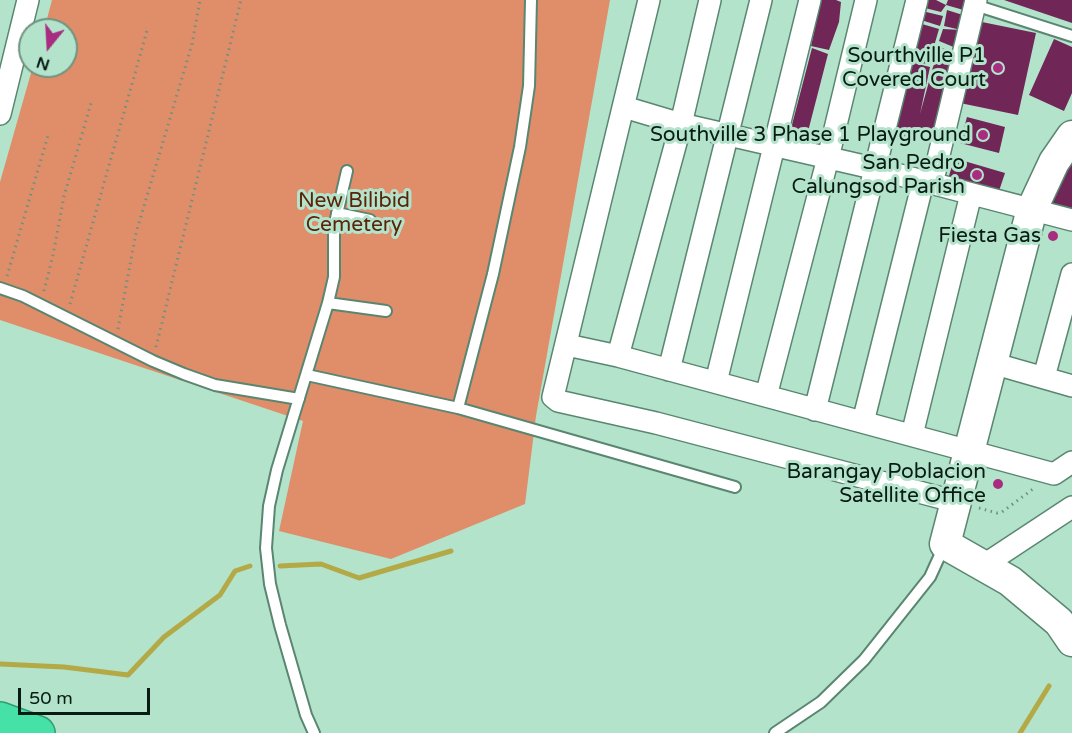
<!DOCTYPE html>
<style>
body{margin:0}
#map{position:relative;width:1072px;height:733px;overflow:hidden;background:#b3e3cb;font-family:"Varela Round",sans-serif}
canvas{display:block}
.north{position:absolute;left:18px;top:18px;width:60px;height:60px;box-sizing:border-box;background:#b3e3cb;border:2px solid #6f9381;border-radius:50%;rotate:198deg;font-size:16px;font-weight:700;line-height:24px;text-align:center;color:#091b13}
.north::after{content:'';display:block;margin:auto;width:21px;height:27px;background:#a82d81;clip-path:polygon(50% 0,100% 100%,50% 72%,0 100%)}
.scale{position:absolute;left:18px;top:688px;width:132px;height:27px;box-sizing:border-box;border:3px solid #091b13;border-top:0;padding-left:8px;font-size:18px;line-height:21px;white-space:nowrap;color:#091b13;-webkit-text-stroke:4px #b3e3cb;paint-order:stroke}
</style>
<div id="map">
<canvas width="1072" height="733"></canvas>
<div class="north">N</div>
<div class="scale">50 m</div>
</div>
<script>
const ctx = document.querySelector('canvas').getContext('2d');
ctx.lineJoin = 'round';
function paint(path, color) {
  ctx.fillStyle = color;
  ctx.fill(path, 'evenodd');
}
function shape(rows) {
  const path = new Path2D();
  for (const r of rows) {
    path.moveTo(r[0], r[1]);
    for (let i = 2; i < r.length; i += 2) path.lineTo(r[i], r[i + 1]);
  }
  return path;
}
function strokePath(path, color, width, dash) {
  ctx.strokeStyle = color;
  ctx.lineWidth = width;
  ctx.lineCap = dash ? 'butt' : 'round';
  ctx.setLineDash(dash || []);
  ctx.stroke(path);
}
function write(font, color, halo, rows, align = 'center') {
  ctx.font = font + ' "Varela Round",sans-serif';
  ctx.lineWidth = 6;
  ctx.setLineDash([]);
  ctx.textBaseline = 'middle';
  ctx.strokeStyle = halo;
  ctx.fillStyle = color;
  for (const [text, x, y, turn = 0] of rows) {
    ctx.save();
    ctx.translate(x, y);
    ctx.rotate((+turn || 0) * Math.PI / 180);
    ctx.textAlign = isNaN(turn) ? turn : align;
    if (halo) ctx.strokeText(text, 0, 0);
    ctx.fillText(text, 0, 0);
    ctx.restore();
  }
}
const green = shape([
 [52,0,610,0,536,416,525,504,391,559,279,531,303,421,0,320,0,182,33,66,66,66,66,30,44,30]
]);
const stream = shape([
 [280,566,321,564,359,578,451,551],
 [0,664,64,667,128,675,164,637,220,595,235,571,250,566],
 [1020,733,1049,686]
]);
const building = shape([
 [821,0,836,0,841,2,839,22,829,50,811,46],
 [926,0,936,0,946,5,948,0,970,0,967,11,946,5,941,12,925,8],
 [1004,0,1072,0,1072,23],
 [947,10,966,16,961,30,944,26],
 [922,11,943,16,940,26,921,20],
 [977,21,1036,33,1018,115,960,103],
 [922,24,939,29,932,53,914,49],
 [943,29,961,30,956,48,939,41],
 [1054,39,1072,47,1072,93,1064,111,1029,95],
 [812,48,828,54,804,147,787,144],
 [942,48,959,54,938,134,916,127,911,139,892,133,912,50,934,58,930,64,910,62,930,67,920,114,933,67],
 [967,117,1005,127,999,153,960,143],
 [954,158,1005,173,999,191,949,176],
 [1072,163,1072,209,1050,204,1063,175]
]);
const path = shape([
 [7,276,49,132],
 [44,291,53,255,64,196,92,100],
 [70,304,148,27],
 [118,329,136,233,192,44,200,0],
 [156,347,241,0],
 [979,508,997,513,1002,512,1033,489]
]);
const lane = shape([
 [975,5,1072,36],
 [337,213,370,220],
 [0,288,23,296,153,361,184,374,215,385,299,399],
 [328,303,386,311],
 [307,375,458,408,735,487],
 [458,408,493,274,520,147,529,86,531,0],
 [314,733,306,715,280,625,270,584,266,548,269,506,277,470,328,303,334,277,334,227,347,171],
 [775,733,821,702,864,660,930,577,945,544]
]);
const street = shape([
 [649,0,553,397,558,401,656,423,957,502],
 [624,107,681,124,877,169,1072,220],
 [0,114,28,0],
 [932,184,976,0],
 [567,345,618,356,1054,474,1072,462],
 [618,356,681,124,710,0],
 [992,363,1072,386],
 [669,370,761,0],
 [1044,377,1072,274],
 [716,382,810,0],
 [766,396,828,158,866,0],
 [815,410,917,0],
 [863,422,923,182],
 [912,435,971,194],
 [984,565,1072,507]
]);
const secondary = shape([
 [1072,136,1054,162,1032,209,945,544,1010,581,1059,622,1072,641]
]);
const highway = shape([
 [0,719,38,733]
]);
const markers = [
 [998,68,6,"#a82d81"],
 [983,135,6,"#a82d81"],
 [977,175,6,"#a82d81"],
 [1053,236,6,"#a82d81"],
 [998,484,6,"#a82d81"]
];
const poiNames = [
 ["Sourthville P1",986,56],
 ["Covered Court",986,80],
 ["Southville 3 Phase 1 Playground",971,135],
 ["San Pedro",965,163],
 ["Calungsod Parish",965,187],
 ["Fiesta Gas",1041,236],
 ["Barangay Poblacion",986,472],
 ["Satellite Office",986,496]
];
const parkNames = [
 ["New Bilibid",354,201],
 ["Cemetery",354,225]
];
paint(green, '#e08d6a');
strokePath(stream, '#b3a947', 5);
paint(building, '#702657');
strokePath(lane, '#5a8671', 14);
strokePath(street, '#5a8671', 24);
strokePath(secondary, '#5a8671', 33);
strokePath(highway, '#319c73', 36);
strokePath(path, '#6e9180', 3, [1.5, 4.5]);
strokePath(lane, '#fff', 10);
strokePath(street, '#fff', 21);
strokePath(secondary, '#fff', 30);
strokePath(highway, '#46e1a7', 33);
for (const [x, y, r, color] of markers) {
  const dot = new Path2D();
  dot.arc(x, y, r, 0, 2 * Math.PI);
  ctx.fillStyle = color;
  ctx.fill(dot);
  strokePath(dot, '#b3e3cb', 2);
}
write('21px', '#091b13', '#b3e3cb', poiNames, 'right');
write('21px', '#5b2308', '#b3e3cb', parkNames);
</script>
